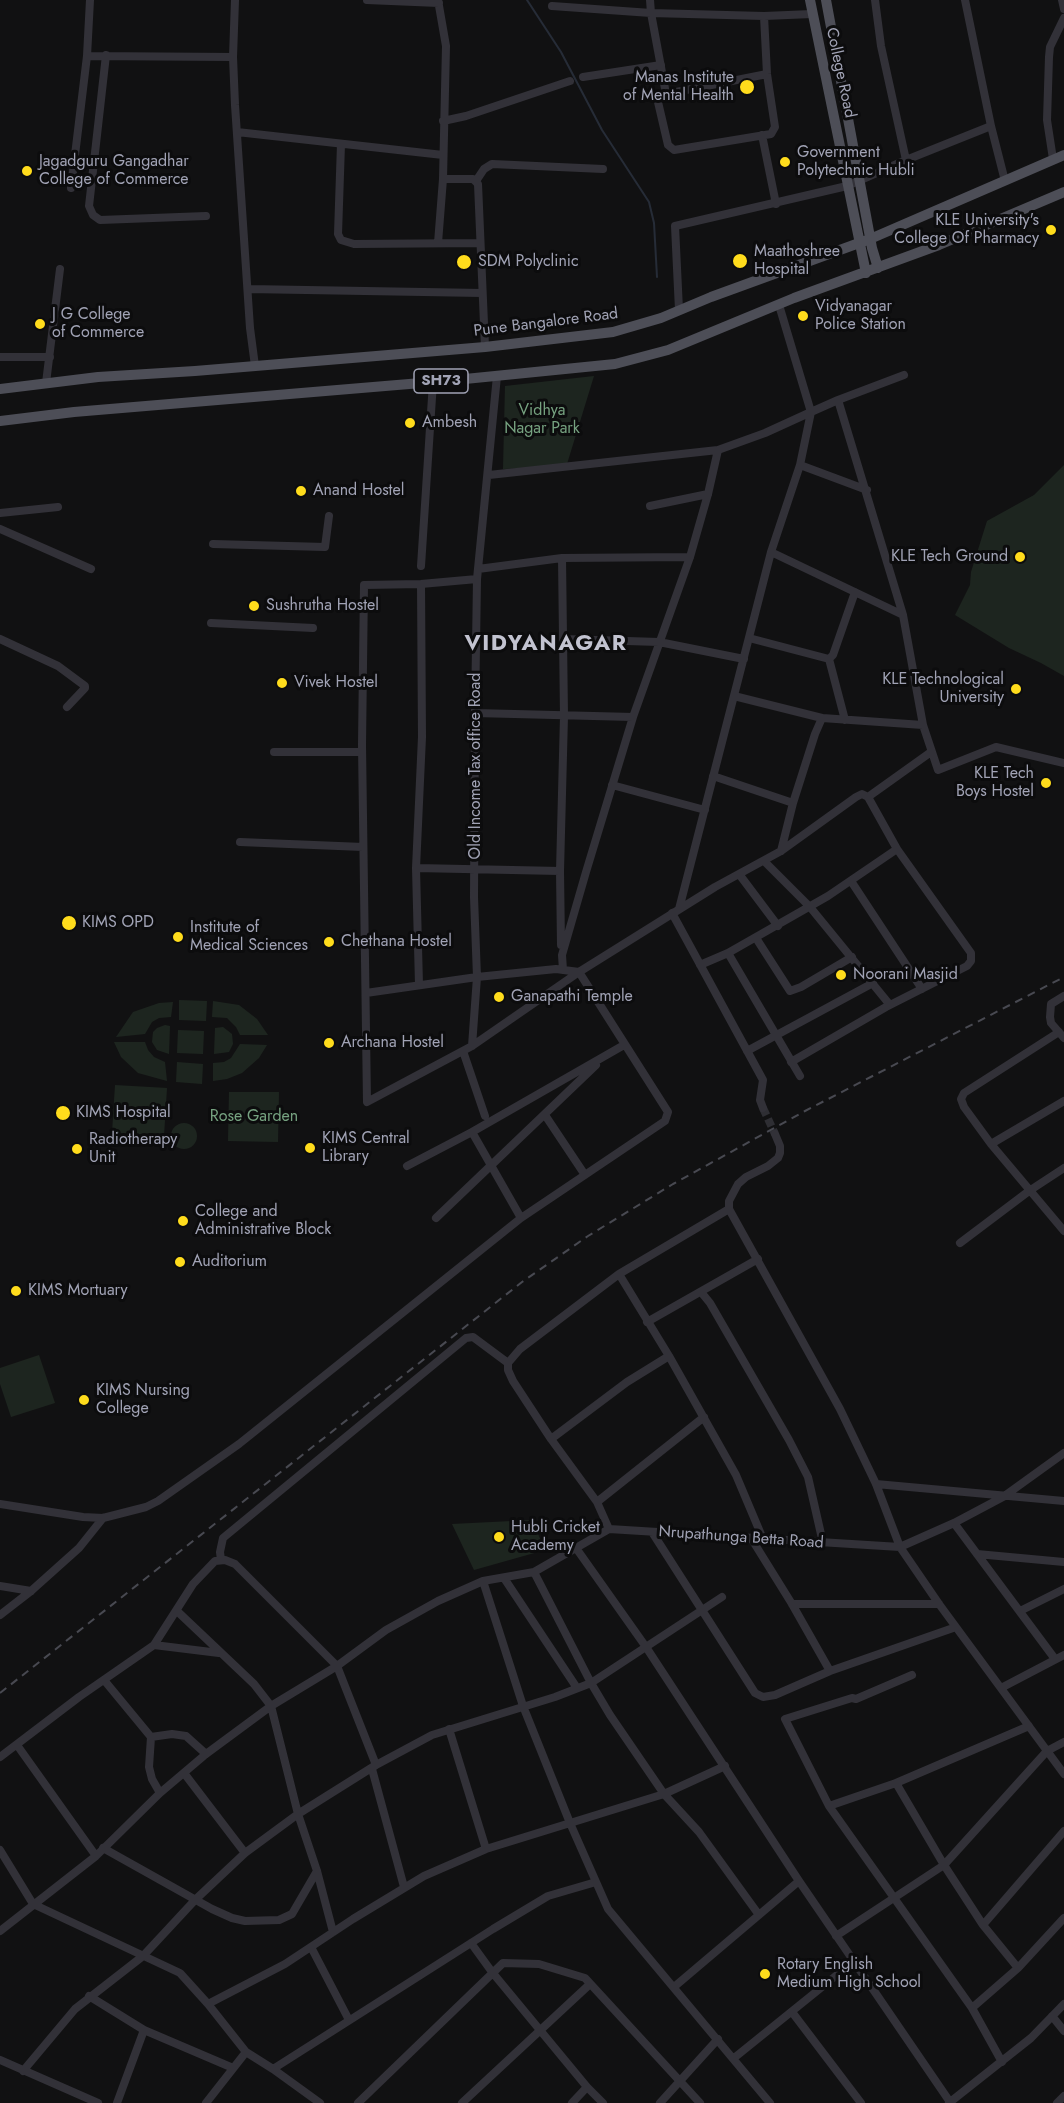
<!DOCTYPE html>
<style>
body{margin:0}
canvas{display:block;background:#111112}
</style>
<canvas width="1064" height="2103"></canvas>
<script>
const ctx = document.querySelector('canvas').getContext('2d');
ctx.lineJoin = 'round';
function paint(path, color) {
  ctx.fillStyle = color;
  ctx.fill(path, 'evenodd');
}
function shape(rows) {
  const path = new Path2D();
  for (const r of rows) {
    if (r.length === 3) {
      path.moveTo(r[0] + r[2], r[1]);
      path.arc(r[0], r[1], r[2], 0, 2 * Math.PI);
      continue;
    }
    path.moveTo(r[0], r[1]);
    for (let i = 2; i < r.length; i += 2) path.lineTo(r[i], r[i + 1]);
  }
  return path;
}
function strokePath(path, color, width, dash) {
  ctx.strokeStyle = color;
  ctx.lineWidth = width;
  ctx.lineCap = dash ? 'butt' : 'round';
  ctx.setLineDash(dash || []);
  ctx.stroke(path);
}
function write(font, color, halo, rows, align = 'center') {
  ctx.font = font + ' Jost,sans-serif';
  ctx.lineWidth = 6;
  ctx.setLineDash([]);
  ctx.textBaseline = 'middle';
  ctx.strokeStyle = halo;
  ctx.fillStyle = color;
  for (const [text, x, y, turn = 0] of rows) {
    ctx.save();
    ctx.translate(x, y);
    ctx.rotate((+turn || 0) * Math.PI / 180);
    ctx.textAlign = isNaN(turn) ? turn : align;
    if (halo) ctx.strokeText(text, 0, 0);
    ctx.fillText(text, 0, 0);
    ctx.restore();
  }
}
const green = shape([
 [594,376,567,464,556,467,503,469,505,386],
 [1064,465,1064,676,1041,663,1009,648,955,615,970,585,971,572,987,521,1034,495],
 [179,1000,207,1001,206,1021,179,1020],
 [213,1001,239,1005,257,1019,268,1035,240,1035,236,1027,227,1018,212,1017],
 [173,1002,171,1017,159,1018,152,1022,145,1034,116,1037,133,1012,159,1003],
 [165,1025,170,1026,169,1054,157,1050,152,1042,153,1032,157,1028],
 [223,1027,232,1034,233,1044,229,1052,214,1054,215,1028],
 [178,1030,204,1031,203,1054,177,1053],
 [114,1042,145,1042,148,1050,154,1057,165,1062,167,1081,138,1073,121,1057],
 [240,1044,267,1045,259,1058,242,1073,227,1079,213,1081,213,1063,224,1062,231,1058],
 [177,1062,203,1064,202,1084,176,1082],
 [115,1085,167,1088,164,1136,112,1133],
 [229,1092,279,1092,278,1142,228,1141],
 [184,1136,13],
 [39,1355,55,1403,11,1417,0,1384,0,1368],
 [532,1520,545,1550,474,1570,452,1524]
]);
const stream = shape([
 [527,0,561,52,602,130,649,202,654,223,657,277]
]);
const minorTunnel = shape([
 [763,1108,775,1134]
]);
const minor = shape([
 [235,0,233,57,235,105,250,328,255,366],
 [367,0,439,3],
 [438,0,446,46,443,179,473,179,478,184,485,347],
 [650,0,651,13,764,16,812,14],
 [875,0,881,46,906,160],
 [965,0,991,126,1005,181],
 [1062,0,1064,9],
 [552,6,651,13,666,94,767,74],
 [106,55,89,206,93,215,100,220,206,216],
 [87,56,233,57],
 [583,77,661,65],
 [666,94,661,95,658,102,668,145,674,150,771,134,775,127,767,74,764,16],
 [443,121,466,116,570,81],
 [237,132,443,155],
 [762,135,776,204],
 [341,144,338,234,341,240,354,244,480,243],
 [1053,159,1047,120,1049,57,1050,47,1064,18],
 [476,181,484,169,492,164,603,169],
 [71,188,87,56,90,0],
 [438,243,443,179],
 [248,289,482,293],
 [679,310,675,226,847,186,906,160,991,126],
 [0,357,50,357],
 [46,383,60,269],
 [800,465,867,490],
 [489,475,718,450,765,433,811,412,779,305],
 [650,506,708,494],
 [0,513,58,507],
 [0,529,91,569],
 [213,544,325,547,329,516],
 [771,552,903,615,923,725,938,770,996,747,1064,763],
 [421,566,433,382],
 [478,569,562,558,690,557],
 [903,615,838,400,904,375],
 [211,623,313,628],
 [749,638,829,659,833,655,855,592],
 [0,639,58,666,85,686,85,688,67,707],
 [563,639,659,642,744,659],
 [829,659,845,720],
 [734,696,822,718],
 [475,713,633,717],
 [274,752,362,752],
 [713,776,793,803],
 [612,785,705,810],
 [868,797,931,752],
 [240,842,363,847],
 [781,851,793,803,815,734,822,718,923,725],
 [764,861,810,907,890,1005],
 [416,868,560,871],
 [739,874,778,926],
 [851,881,922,989],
 [679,909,771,552,800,465,811,412,838,400],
 [672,913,763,1080,760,1100,763,1108],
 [756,938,790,991,801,987,852,957],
 [561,945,560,871,564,716,562,558],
 [700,965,728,953,800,1076],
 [563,970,562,955,586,872,633,717,690,557,708,494,718,450],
 [419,985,416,868,422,737,421,584],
 [366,993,477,977,556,969,579,972,715,887,781,851,856,797,862,794,868,797,897,849,828,896,728,953],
 [1064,996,1051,1004,1050,1017,1051,1023,1064,1038],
 [1059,1032,964,1093,961,1099,964,1107,991,1144,1064,1231],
 [472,1046,477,977,474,897,475,713,477,579,497,376],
 [463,1051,485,1116],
 [747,1051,873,983],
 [791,1062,886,1007,967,966,971,961,971,953,897,849],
 [545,1115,585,1175],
 [775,1134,780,1146,780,1153,778,1158,768,1166,746,1177,738,1184,729,1201,729,1209,840,1409,876,1484,900,1547,939,1604,1064,1774],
 [991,1144,1064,1101],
 [407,1166,472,1132],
 [436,1218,596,1065],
 [521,1218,472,1132,624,1045],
 [960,1243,1029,1191,1064,1168],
 [619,1274,669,1356,736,1475,763,1539],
 [701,1292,710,1303,789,1440,808,1477,823,1543],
 [647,1322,758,1259],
 [551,1439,627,1382,669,1356],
 [876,1484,1064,1501],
 [597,1502,704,1417],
 [0,1504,83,1517,103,1518,146,1507,158,1501,239,1444,521,1218,665,1121,668,1112,579,972,472,1046,367,1102,362,745,364,585,421,584,477,579],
 [954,1523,1055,1659],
 [609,1529,597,1502,551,1439,513,1381,508,1370,508,1363,520,1349,619,1274,729,1209],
 [652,1532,755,1693,763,1697,775,1695,830,1671,956,1627],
 [751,1538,792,1604,830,1671],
 [576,1548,646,1647,799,1881,950,2102],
 [977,1554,1064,1562],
 [221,1560,220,1552,223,1538,466,1338,473,1337,508,1363],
 [534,1572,591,1683,610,1715,664,1794,725,1766],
 [504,1578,577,1688],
 [483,1581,523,1706,570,1823,608,1909,770,2103],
 [0,1586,31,1591],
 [792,1604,939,1604],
 [177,1611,254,1684,271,1706,298,1814,317,1871,333,1932],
 [1020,1611,1064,1589],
 [0,1615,31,1591,79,1548,103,1518],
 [154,1645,219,1653],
 [104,1680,151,1737,149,1767,152,1779,160,1793],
 [1001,1688,1064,1655],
 [1029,1726,896,1783,944,1865,1047,1751,1064,1742],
 [449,1729,486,1849],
 [151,1737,172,1734,186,1736,206,1754],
 [17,1745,96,1856],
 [0,1757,79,1697,154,1645,193,1584,215,1561,225,1560,235,1564,337,1666,376,1765],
 [372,1769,404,1887],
 [184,1773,245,1853],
 [896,1783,829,1806,785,1719,852,1698,856,1699,912,1675],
 [829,1806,972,2008,1002,2062],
 [103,1848,212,1909,232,1918,245,1921,279,1920,292,1914,317,1871],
 [0,1850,33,1904,180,1973,208,2004,285,1964,353,1919,424,1876,486,1849,664,1794,699,1832,759,1915],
 [983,1925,1018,1968],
 [0,1931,96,1856,160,1793,206,1754,271,1706,337,1666,386,1630,438,1601,483,1581,534,1572,609,1529,900,1547,954,1523,1003,1497,1064,1453],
 [836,1936,944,1865,983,1925,1064,1831],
 [471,1943,492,1972,587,2087,603,2103],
 [311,1947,349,2020],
 [674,1987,799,1881],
 [89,1996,144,2030,233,2068],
 [208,2004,246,2052,273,2069,493,1929,548,1896,596,1882],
 [972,2008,1018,1968,1064,1918],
 [792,2012,861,2103],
 [1052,2016,1064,2031],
 [734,2058,853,1962],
 [0,2060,98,2103],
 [273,2069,320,2103],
 [23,2071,75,2009,143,1956,195,1900,245,1853,298,1814,376,1765,432,1735,555,1697,591,1683,722,1597],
 [117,2103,144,2030],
 [206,2103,246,2052],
 [358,2103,503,1963,539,1964,585,1978,700,2103],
 [462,2103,590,1984],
 [572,2103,587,2087],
 [660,2103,718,2039],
 [949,2103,1031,2038,1064,2004],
 [1057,2103,1064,2096]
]);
const major = shape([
 [810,0,866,273],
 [826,0,872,248,878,268],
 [0,389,98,377,195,371,485,347,613,332,661,318,711,297,870,239,1064,155],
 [0,421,74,412,445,381,615,364,668,350,794,298,939,245,1064,192]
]);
const rail = shape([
 [0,1693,470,1323,522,1282,588,1236,673,1184,805,1111,1064,977]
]);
const markers = [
 [747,87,8,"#ffdc1c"],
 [785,162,6,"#ffdc1c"],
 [27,171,6,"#ffdc1c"],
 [1051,230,6,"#ffdc1c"],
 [740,261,8,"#ffdc1c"],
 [464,262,8,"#ffdc1c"],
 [803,316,6,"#ffdc1c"],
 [40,324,6,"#ffdc1c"],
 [410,423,6,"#ffdc1c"],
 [301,491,6,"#ffdc1c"],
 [1020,557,6,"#ffdc1c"],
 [254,606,6,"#ffdc1c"],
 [282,683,6,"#ffdc1c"],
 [1016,689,6,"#ffdc1c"],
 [1046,783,6,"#ffdc1c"],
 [69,923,8,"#ffdc1c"],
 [178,937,6,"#ffdc1c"],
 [329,942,6,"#ffdc1c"],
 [841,975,6,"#ffdc1c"],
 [499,997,6,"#ffdc1c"],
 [329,1043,6,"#ffdc1c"],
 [63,1113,8,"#ffdc1c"],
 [310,1148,6,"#ffdc1c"],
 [77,1149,6,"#ffdc1c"],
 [183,1221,6,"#ffdc1c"],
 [180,1262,6,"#ffdc1c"],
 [16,1291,6,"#ffdc1c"],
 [84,1400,6,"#ffdc1c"],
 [499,1537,6,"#ffdc1c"],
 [765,1974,6,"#ffdc1c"]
];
const shields = [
 [441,381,54]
];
const shieldNames = [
 ["SH73",441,381]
];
const streetNames = [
 ["College Road",840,73,78],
 ["Pune Bangalore Road",546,323,-7],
 ["Old Income Tax office Road",476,766,-90],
 ["Nrupathunga Betta Road",741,1538,4]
];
const poiNames = [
 ["Manas Institute",734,78,"right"],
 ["of Mental Health",734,96,"right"],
 ["Government",797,153],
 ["Polytechnic Hubli",797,171],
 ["Jagadguru Gangadhar",39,162],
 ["College of Commerce",39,180],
 ["KLE University's",1039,221,"right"],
 ["College Of Pharmacy",1039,239,"right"],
 ["Maathoshree",754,252],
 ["Hospital",754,270],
 ["SDM Polyclinic",478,262],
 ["Vidyanagar",815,307],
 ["Police Station",815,325],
 ["J G College",52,315],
 ["of Commerce",52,333],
 ["Ambesh",422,423],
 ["Anand Hostel",313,491],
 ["KLE Tech Ground",1008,557,"right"],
 ["Sushrutha Hostel",266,606],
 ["KLE Technological",1004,680,"right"],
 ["University",1004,698,"right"],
 ["Vivek Hostel",294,683],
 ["KLE Tech",1034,774,"right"],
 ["Boys Hostel",1034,792,"right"],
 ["KIMS OPD",82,923],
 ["Institute of",190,928],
 ["Medical Sciences",190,946],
 ["Chethana Hostel",341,942],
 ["Noorani Masjid",853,975],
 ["Ganapathi Temple",511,997],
 ["Archana Hostel",341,1043],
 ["KIMS Hospital",76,1113],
 ["KIMS Central",322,1139],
 ["Library",322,1157],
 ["Radiotherapy",89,1140],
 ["Unit",89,1158],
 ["College and",195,1212],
 ["Administrative Block",195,1230],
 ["Auditorium",192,1262],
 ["KIMS Mortuary",28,1291],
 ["KIMS Nursing",96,1391],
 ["College",96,1409],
 ["Hubli Cricket",511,1528],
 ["Academy",511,1546],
 ["Rotary English",777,1965],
 ["Medium High School",777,1983]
];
const parkNames = [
 ["Vidhya",542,411],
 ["Nagar Park",542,429],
 ["Rose Garden",254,1117]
];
const districtNames = [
 ["VIDYANAGAR",546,645]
];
paint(green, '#1d251f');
strokePath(stream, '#262c37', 2);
strokePath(minorTunnel, '#2e2e33', 8, [8, 4]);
strokePath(minor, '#323138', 8);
strokePath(major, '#4d4e57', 10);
strokePath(rail, '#484951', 2, [8, 6]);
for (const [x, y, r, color] of markers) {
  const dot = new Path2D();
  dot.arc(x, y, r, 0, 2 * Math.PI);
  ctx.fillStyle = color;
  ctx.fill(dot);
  strokePath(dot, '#0c0c0d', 2);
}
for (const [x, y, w] of shields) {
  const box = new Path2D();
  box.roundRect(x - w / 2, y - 12, w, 24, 4.5);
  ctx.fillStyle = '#0c0c0d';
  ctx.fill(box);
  strokePath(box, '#a1a3b5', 1.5);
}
write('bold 15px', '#a1a3b5', null, shieldNames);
write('16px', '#a1a3b5', '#0c0c0d', streetNames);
write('16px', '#a1a3b5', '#0c0c0d', poiNames, 'left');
write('16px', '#76a280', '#0c0c0d', parkNames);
ctx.letterSpacing = '1.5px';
write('bold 22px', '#c2c3d0', '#0c0c0d', districtNames);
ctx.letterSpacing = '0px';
</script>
